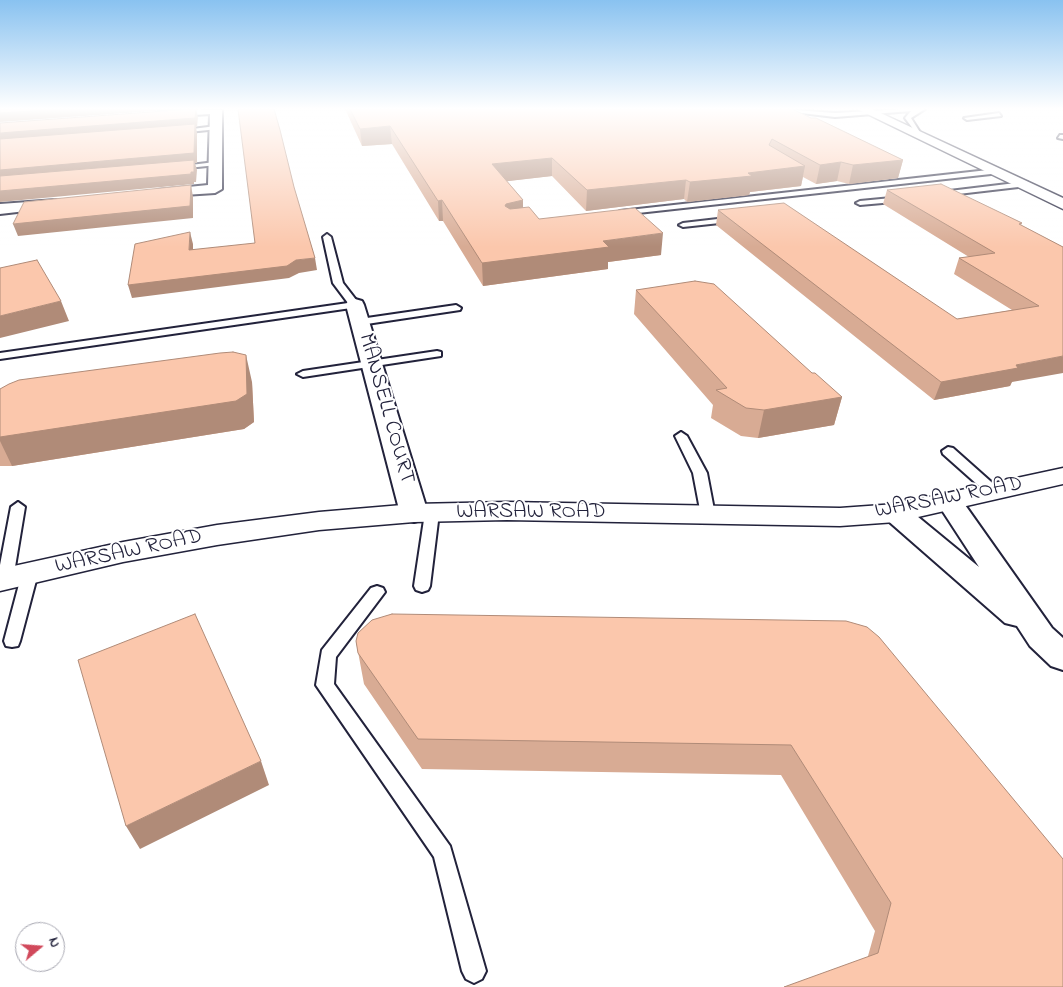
<!DOCTYPE html>
<style>
body{margin:0}
#map{position:relative;width:1063px;height:987px;overflow:hidden;background:#fff;font-family:"Indie Flower",sans-serif}
canvas{display:block}
.north{position:absolute;left:15px;top:922px;width:50px;height:50px;box-sizing:border-box;background:#fff;border:1px solid #a7a7b1;border-radius:50%;rotate:72deg;font-size:14px;font-weight:700;line-height:20px;text-align:center;color:#22223b}
.north::after{content:'';display:block;margin:auto;width:18px;height:22px;background:#d1495b;clip-path:polygon(50% 0,100% 100%,50% 72%,0 100%)}
</style>
<div id="map">
<canvas width="1063" height="987"></canvas>
<div class="north">N</div>
</div>
<script>
const ctx = document.querySelector('canvas').getContext('2d');
ctx.lineJoin = 'round';
function shape(rows) {
  const path = new Path2D();
  for (const r of rows) {
    path.moveTo(r[0], r[1]);
    for (let i = 2; i < r.length; i += 2) path.lineTo(r[i], r[i + 1]);
  }
  return path;
}
function strokePath(path, color, width, dash) {
  ctx.strokeStyle = color;
  ctx.lineWidth = width;
  ctx.lineCap = dash ? 'butt' : 'round';
  ctx.setLineDash(dash || []);
  ctx.stroke(path);
}
function paint(path, color) {
  ctx.fillStyle = color;
  ctx.fill(path, 'evenodd');
}
function write(font, color, halo, rows, align = 'center') {
  ctx.font = font + ' "Indie Flower",sans-serif';
  ctx.lineWidth = 4;
  ctx.setLineDash([]);
  ctx.textBaseline = 'middle';
  ctx.strokeStyle = halo;
  ctx.fillStyle = color;
  for (const [text, x, y, turn = 0] of rows) {
    ctx.save();
    ctx.translate(x, y);
    ctx.rotate((+turn || 0) * Math.PI / 180);
    ctx.textAlign = isNaN(turn) ? turn : align;
    if (halo) ctx.strokeText(text, 0, 0);
    ctx.fillText(text, 0, 0);
    ctx.restore();
  }
}
const lane = shape([
 [902,109,925,109,911,118,923,137,919,137,905,118,911,111,835,117,793,112,796,110,835,113,902,109],
 [999,113,1001,116,967,120,964,118,999,113],
 [216,126,218,129,179,133,176,131,216,126],
 [1060,135,1063,135,1063,139,1058,138,1060,135],
 [215,162,217,165,178,169,174,167,215,162],
 [997,169,1001,171,1000,173,620,215,616,213,620,211,997,169],
 [1024,182,1027,182,1027,186,941,196,937,194,941,192,1024,182],
 [902,197,906,199,905,201,860,205,856,203,860,201,902,197],
 [735,217,739,219,738,221,683,227,679,225,683,223,735,217],
 [327,234,331,237,343,283,360,305,358,307,0,359,0,353,348,303,333,283,323,237,327,234],
 [456,305,461,308,460,310,360,325,355,322,360,319,456,305],
 [437,351,441,352,441,356,303,377,297,374,303,371,437,351],
 [681,432,687,436,707,473,715,515,713,518,708,520,701,515,693,473,675,436,681,432],
 [948,447,953,448,998,488,1000,491,998,494,988,494,943,454,942,451,948,447],
 [18,502,25,507,13,579,10,583,5,584,0,583,0,565,11,507,18,502],
 [432,508,439,513,430,586,428,590,422,592,416,590,414,586,425,513,432,508],
 [30,568,35,569,38,573,20,641,18,646,12,647,6,646,4,641,22,573,25,569,30,568],
 [377,586,383,588,385,592,336,657,334,684,450,846,486,971,482,979,474,983,466,979,462,971,434,857,316,685,322,650,371,588,377,586]
]);
const street = shape([
 [189,109,222,110,222,189,215,193,153,197,151,194,158,190,208,185,210,114,161,117,155,114,161,111,189,109],
 [56,200,61,201,63,204,61,207,0,214,0,204,56,200],
 [355,299,362,301,364,305,428,513,424,519,414,522,404,519,400,513,346,305,348,301,355,299],
 [949,493,958,495,1052,628,1063,638,1063,670,1051,666,1030,646,1017,626,1005,623,886,519,882,513,886,507,896,504,906,507,979,567,936,501,940,495,949,493]
]);
const secondary = shape([
 [857,109,872,109,1063,198,1063,209,857,109],
 [1063,468,1063,484,896,522,840,526,507,520,414,522,319,530,217,545,123,562,0,591,0,569,123,542,217,525,319,512,414,504,507,502,840,508,896,504,1063,468]
]);
const wall = shape([
 [345,109,792,109,903,160,898,178,849,184,837,181,816,184,803,177,801,186,750,192,749,195,687,202,684,199,586,211,552,176,507,181,523,200,523,208,539,219,661,255,608,262,608,269,483,286,443,221,439,221,392,144,362,146],
 [887,190,1022,223,1021,225,1063,247,1010,386,934,400,716,225,718,210,957,319,1012,310,954,274,959,258,969,257,883,204],
 [636,290,812,373,842,397,834,425,758,438,741,436,711,418,713,405,634,314],
 [252,382,254,422,244,429,12,466,0,466,0,389],
 [846,621,1063,987,868,956,875,931,781,775,422,769,364,684,356,641]
]);
const shadedWall = shape([
 [62,109,182,109,0,122,0,113],
 [196,109,198,117,197,127,196,127,197,133,197,163,195,163,197,170,196,182,194,182,194,184,0,202,0,133],
 [390,126,392,144,362,146,360,129],
 [552,158,552,176,492,183,492,164],
 [903,160,898,178,849,184,853,165],
 [841,162,837,181,816,184,820,165],
 [805,166,801,186,750,192,749,195,687,202,690,182,748,173],
 [686,180,684,199,586,211,587,190],
 [191,185,193,197,193,218,18,236,13,224],
 [442,200,443,221,439,221,438,201],
 [523,200,523,221,505,206,506,204],
 [190,232,193,244,193,262,189,250],
 [663,233,661,255,608,262,608,269,483,286,482,263,603,241],
 [315,258,317,270,299,273,289,278,132,298,128,285,296,260],
 [61,301,69,321,0,338,0,316],
 [246,355,252,382,254,422,244,429,12,466,0,441,0,437],
 [1063,356,1063,373,1012,382,1010,386,934,400,941,382,1016,365],
 [842,397,834,425,758,438,764,410],
 [261,761,269,785,140,849,126,826]
]);
const building = shape([
 [0,109,62,109,0,113,0,109],
 [191,109,196,109,195,118,0,133,0,123,191,109],
 [238,109,274,109,280,130,294,187,315,258,296,260,287,266,128,285,135,244,190,232,189,250,255,243,238,109],
 [350,109,792,109,811,118,816,118,903,160,853,165,841,162,820,165,772,139,769,145,805,166,748,173,752,176,690,182,686,180,587,190,552,158,492,164,523,200,506,204,505,206,510,209,529,207,539,219,635,208,663,233,603,241,609,247,482,263,442,200,438,201,390,126,360,129,350,109],
 [195,124,194,153,0,170,0,139,195,124],
 [194,160,194,172,191,172,191,174,0,191,0,176,194,160],
 [941,184,1022,223,1019,224,1063,247,1063,356,1016,365,1018,368,941,382,718,210,784,203,957,319,1039,306,959,258,995,253,887,190,941,184],
 [191,185,190,206,13,224,24,202,191,185],
 [37,260,61,301,0,316,0,268,37,260],
 [695,281,714,284,812,373,815,373,842,397,764,410,746,408,716,390,727,388,636,290,695,281],
 [233,352,246,355,247,394,236,401,0,437,0,389,9,384,19,380,220,353,233,352],
 [195,614,261,761,126,826,78,660,195,614],
 [392,614,846,621,867,627,879,637,1063,859,1063,987,784,987,878,953,891,903,791,745,418,739,358,653,356,641,358,633,372,620,392,614]
]);
const streetNames = [
 ["MANSELL COURT",385,409,74],
 ["WARSAW ROAD",949,499,-11],
 ["WARSAW ROAD",531,513],
 ["WARSAW ROAD",129,553,-12]
];
strokePath(lane, '#22223b', 4);
strokePath(street, '#22223b', 4);
strokePath(secondary, '#22223b', 3);
paint(lane, '#fff');
paint(street, '#fff');
paint(secondary, '#fff');
paint(wall, '#d8ab94');
paint(shadedWall, '#b08b78');
paint(building, '#fbc7ac');
strokePath(building, '#b08b78', 1);
const sky = ctx.createLinearGradient(0, 0, 0, 247);
sky.addColorStop(0, '#89c2f0');
sky.addColorStop(0.44, '#fff');
sky.addColorStop(1, '#ffffff00');
ctx.fillStyle = sky;
ctx.fillRect(0, 0, 1063, 247);
write('22px', '#22223b', '#fff', streetNames);
</script>
